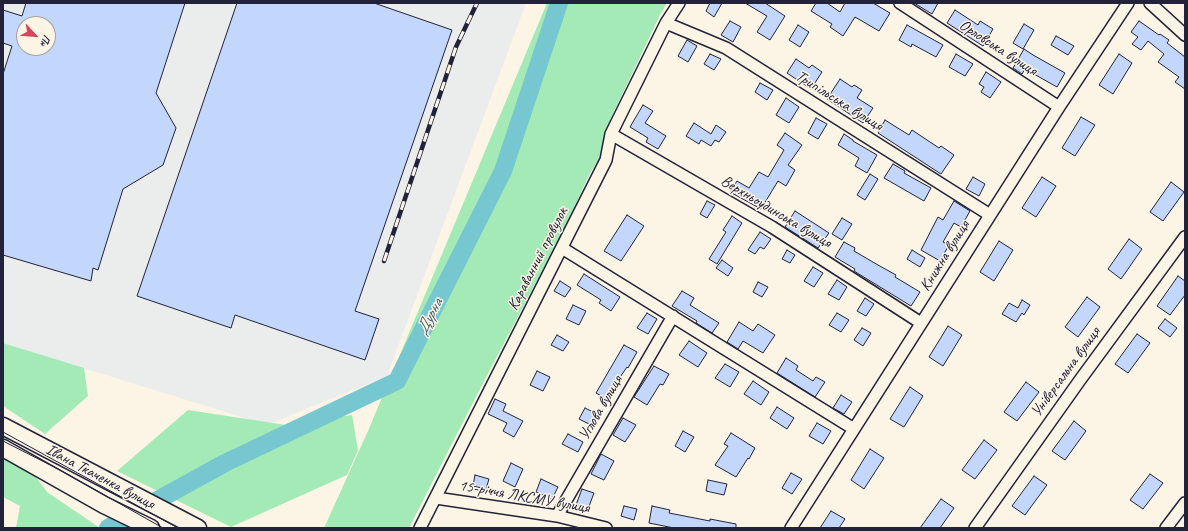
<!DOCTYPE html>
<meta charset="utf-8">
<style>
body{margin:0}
#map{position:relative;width:1188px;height:531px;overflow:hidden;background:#fcf5e5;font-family:Caveat,sans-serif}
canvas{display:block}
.frame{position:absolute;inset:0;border:4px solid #22223b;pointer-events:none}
.north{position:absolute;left:16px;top:16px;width:40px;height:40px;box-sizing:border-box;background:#fcf5e5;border:1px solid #a5a1a1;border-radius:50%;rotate:116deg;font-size:11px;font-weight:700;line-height:16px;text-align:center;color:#22223b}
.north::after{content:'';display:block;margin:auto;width:14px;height:18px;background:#d1495b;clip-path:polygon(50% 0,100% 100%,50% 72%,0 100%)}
</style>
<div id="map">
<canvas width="1188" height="531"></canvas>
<div class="frame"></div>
<div class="north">Пн</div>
</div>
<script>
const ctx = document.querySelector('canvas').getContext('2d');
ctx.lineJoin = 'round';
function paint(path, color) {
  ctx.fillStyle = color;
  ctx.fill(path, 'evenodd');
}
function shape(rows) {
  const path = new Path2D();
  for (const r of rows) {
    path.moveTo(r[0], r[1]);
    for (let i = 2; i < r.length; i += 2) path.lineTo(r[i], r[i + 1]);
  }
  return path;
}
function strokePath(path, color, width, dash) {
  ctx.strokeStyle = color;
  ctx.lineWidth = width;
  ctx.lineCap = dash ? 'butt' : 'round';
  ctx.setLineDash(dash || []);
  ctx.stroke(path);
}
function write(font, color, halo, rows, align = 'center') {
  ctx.font = font + ' Caveat,sans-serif';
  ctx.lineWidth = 3;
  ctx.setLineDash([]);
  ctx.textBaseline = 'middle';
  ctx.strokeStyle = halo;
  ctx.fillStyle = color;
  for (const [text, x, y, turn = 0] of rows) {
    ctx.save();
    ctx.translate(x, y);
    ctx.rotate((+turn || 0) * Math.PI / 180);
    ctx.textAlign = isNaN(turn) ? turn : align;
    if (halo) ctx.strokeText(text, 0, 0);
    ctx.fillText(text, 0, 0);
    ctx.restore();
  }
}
const built = shape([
 [3,3,526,3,387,376,267,425,3,343],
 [24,24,48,24,48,48,24,48]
]);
const green = shape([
 [547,3,667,3,661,13,610,120,599,159,589,175,566,225,480,389,409,528,324,528,368,431],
 [3,343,84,368,88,396,45,434,3,406],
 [188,410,286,425,352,415,358,450,347,475,231,527,117,471],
 [3,433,47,492,100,528,16,528,20,506,3,497]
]);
const river = shape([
 [156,501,225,463,397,381,503,171,559,3],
 [108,528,121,521]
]);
const building = shape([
 [26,3,185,3,156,93,176,128,163,165,123,189,98,270,93,268,91,281,3,255,3,74,12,46,3,43,3,10,22,16,26,3],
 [24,24,48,24,48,48,24,48,24,24],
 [237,3,374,3,452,30,355,311,379,319,365,360,235,315,231,328,137,296,237,3],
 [710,3,722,3,714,17,706,11,710,3],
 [745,3,765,3,785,16,770,40,757,32,767,16,745,3],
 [816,3,827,3,840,12,845,3,873,3,890,13,879,31,855,17,843,36,830,27,832,24,811,11,816,3],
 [914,3,938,3,932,14,914,3],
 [955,10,978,25,980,21,993,29,983,46,947,23,955,10],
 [730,21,741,27,733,42,721,35,730,21],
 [1139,21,1159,35,1160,34,1169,40,1167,43,1185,57,1185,89,1175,82,1179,77,1158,62,1164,54,1148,41,1141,50,1132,44,1138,37,1131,32,1139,21],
 [1024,24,1034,30,1023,49,1013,43,1024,24],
 [798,25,809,32,800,47,789,40,798,25],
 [907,25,943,45,936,57,912,44,911,47,899,40,907,25],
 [1056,36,1074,46,1068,55,1051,45,1056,36],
 [687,40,697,46,688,62,678,56,687,40],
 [1024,49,1033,55,1065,73,1057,87,1025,69,1022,74,1013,68,1024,49],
 [710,54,721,59,714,70,704,64,710,54],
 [956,54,973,64,965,76,949,67,956,54],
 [1119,54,1132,63,1113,94,1099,85,1119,54],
 [796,59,809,68,812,65,822,72,811,89,787,73,796,59],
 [986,72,1001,82,990,98,981,92,984,87,979,84,986,72],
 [840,79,852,87,854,85,862,90,857,98,873,108,863,123,827,99,840,79],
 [760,83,773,90,767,100,755,92,760,83],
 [786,98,799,107,789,123,776,115,786,98],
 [643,105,653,111,645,123,666,136,658,149,646,142,648,138,630,127,643,105],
 [1081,117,1095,125,1075,156,1062,148,1081,117],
 [816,118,827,124,818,139,808,133,816,118],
 [885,120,909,135,912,130,939,148,941,146,954,155,941,174,878,133,885,120],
 [694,123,711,134,716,125,726,132,719,142,715,140,711,146,701,140,699,144,686,136,694,123],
 [785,133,802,145,788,165,795,170,786,186,778,181,761,209,730,192,737,181,749,188,759,172,768,177,784,150,777,145,785,133],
 [844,134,853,140,853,141,877,155,867,173,855,166,859,158,838,145,844,134],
 [893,164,905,171,904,173,931,188,924,201,884,178,893,164],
 [870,174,878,179,865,200,857,195,870,174],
 [973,177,985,184,979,196,966,189,973,177],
 [1042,177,1056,186,1036,217,1022,208,1042,177],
 [1171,182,1184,192,1163,221,1150,212,1171,182],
 [707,201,715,205,707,218,700,214,707,201],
 [954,201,970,211,961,227,954,223,943,242,949,245,940,261,921,250,938,217,943,220,954,201],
 [795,211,829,233,818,248,785,227,795,211],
 [627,215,644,226,621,261,604,251,627,215],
 [732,216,742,223,717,264,709,259,726,232,723,230,732,216],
 [842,218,852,224,842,240,832,234,842,218],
 [760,232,771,239,764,249,760,247,755,254,748,250,760,232],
 [1129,239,1142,249,1121,279,1108,269,1129,239],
 [999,241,1013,250,994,281,980,272,999,241],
 [844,242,855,248,854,251,878,265,896,275,895,277,920,292,911,306,854,271,855,269,835,257,844,242],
 [787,250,795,255,790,263,782,259,787,250],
 [912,250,925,258,920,267,907,259,912,250],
 [722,260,733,268,728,276,716,268,722,260],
 [813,267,823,273,814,287,804,281,813,267],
 [584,274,620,297,611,311,599,303,601,300,577,285,584,274],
 [1178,276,1185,281,1185,295,1170,315,1157,306,1178,276],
 [837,280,847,287,839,300,828,294,837,280],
 [560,281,571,288,565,297,554,291,560,281],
 [758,282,768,287,762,297,753,292,758,282],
 [682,291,694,298,690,305,719,323,712,333,696,323,697,321,672,306,682,291],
 [1087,297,1100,307,1078,337,1065,327,1087,297],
 [865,298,874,304,866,316,857,311,865,298],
 [1022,300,1030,305,1024,315,1022,313,1016,322,1002,314,1009,303,1018,308,1022,300],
 [573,305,586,311,579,325,566,319,573,305],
 [647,313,657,319,648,334,637,328,647,313],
 [837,313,849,320,841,332,829,325,837,313],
 [1165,319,1177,328,1170,337,1158,328,1165,319],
 [739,322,753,331,758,324,775,335,763,353,743,341,738,349,727,342,739,322],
 [948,326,962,335,943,366,929,357,948,326],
 [862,328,871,333,863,346,854,340,862,328],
 [1137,334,1150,343,1128,373,1115,364,1137,334],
 [557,335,569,342,563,351,551,345,557,335],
 [689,341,707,353,698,367,679,355,689,341],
 [624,345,637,352,628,368,627,367,614,386,607,399,596,393,624,345],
 [786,358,798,366,796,370,813,381,816,377,825,382,815,397,777,373,786,358],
 [725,364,739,372,730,387,715,378,725,364],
 [654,366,669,374,663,385,660,384,647,405,634,397,654,366],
 [537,371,550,377,543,391,530,385,537,371],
 [753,381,769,392,761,405,744,394,753,381],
 [1026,382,1039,392,1017,421,1004,412,1026,382],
 [910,387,923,396,904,427,890,419,910,387],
 [841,395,852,402,844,414,833,408,841,395],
 [495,399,506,404,503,411,523,421,514,437,503,431,507,423,488,414,495,399],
 [777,407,794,418,787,429,770,418,777,407],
 [585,408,599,415,593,426,579,419,585,408],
 [623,418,636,425,625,442,613,435,623,418],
 [1074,421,1086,431,1065,460,1052,451,1074,421],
 [817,423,831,431,823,444,809,436,817,423],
 [683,431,694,437,685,452,675,446,683,431],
 [731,433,755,448,749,459,748,458,736,477,715,465,728,446,724,444,731,433],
 [568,434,583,442,578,452,562,444,568,434],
 [984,440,997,450,975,479,962,470,984,440],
 [870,449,884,458,864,489,851,480,870,449],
 [601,454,614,461,604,480,591,474,601,454],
 [511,463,523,469,515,487,503,481,511,463],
 [791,473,802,479,792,494,782,488,791,473],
 [1150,474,1163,483,1143,509,1130,500,1150,474],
 [475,475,489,479,486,489,473,486,475,475],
 [1034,476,1047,485,1025,515,1012,506,1034,476],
 [541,479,558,487,552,499,536,492,541,479],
 [708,480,727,484,724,495,706,491,708,480],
 [582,489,594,493,588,509,576,505,582,489],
 [941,499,954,508,940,528,920,528,941,499],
 [624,506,637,509,634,520,621,516,624,506],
 [652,506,670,510,669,513,710,521,710,519,736,524,736,528,674,528,649,523,652,506],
 [831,511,845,519,839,528,820,528,831,511]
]);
const street = shape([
 [900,3,1059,107],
 [1150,3,1185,35],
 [666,23,726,48,990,215],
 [611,134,772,227,921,323],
 [562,248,854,429],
 [436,498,557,516,606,528],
 [557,516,673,316],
 [420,528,606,160,611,134,666,23,679,3],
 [791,528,1059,107,1128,3],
 [975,528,1080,380,1185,237],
 [1166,528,1185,503]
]);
const secondary = shape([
 [3,426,198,528],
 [3,448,104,505,151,528]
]);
const tram = shape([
 [3,432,178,528],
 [3,441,60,470,163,528]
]);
const rail = shape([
 [384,261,456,47,477,3]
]);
const streetNames = [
 ["Орловська вулиця",998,48,33],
 ["Трипільська вулиця",839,101,32],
 ["Верхньоудинська вулиця",776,212,31],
 ["Книжна вулиця",945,256,-58],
 ["Караванний провулок",538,259,-63],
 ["Універсальна вулиця",1066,372,-54],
 ["Углова вулиця",601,408,-60],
 ["Івана Ткаченка вулиця",100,477,28],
 ["15-річчя ЛКСМУ вулиця",524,497,10]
];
const waterNames = [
 ["Дурна",430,317,-63]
];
paint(built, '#ebecec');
paint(green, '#a4eab6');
strokePath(river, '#76c7d0', 18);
paint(building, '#c3d6fc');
strokePath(building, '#22223b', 1);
strokePath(street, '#22223b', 14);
strokePath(secondary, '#22223b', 19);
strokePath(street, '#fcf5e5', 11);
strokePath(secondary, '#fcf5e5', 16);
strokePath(tram, '#22223b', 1);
strokePath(rail, '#22223b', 4.5);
strokePath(rail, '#fcf5e5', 3, [9]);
write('16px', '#22223b', '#fcf5e5', streetNames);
write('italic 17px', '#3f5c6f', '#fcf5e5', waterNames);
</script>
